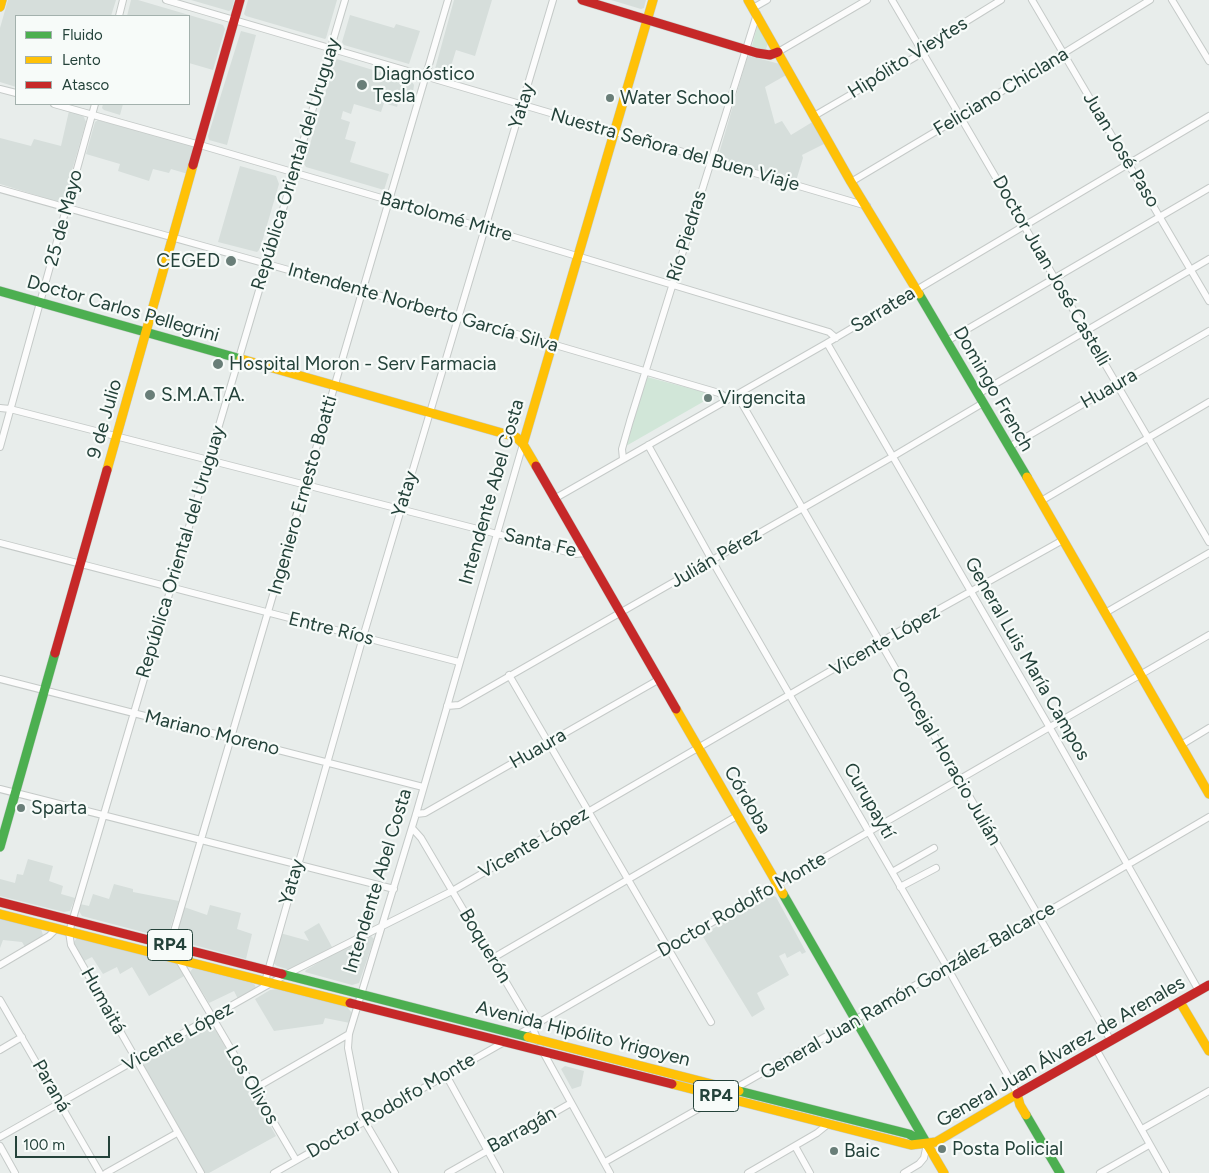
<!DOCTYPE html>
<meta charset="utf-8">
<style>
body{margin:0}
#map{position:relative;width:1209px;height:1173px;overflow:hidden;background:#e8edeb;font-family:Figtree,sans-serif}
canvas{display:block}
.legend{position:absolute;left:15px;top:15px;width:175px;height:90px;box-sizing:border-box;background:#f7fbf9;border:1px solid #a3b1ad;margin:0;padding:6px 9px;list-style:none;font-size:15px;color:#24423a}
.legend li{display:flex;align-items:center;gap:10px;height:25px}
.legend b{width:25px;border:1px solid #a3b1ad}
.scale{position:absolute;left:15px;top:1136px;width:95px;height:22px;box-sizing:border-box;border:2px solid #24423a;border-top:0;padding-left:6px;font-size:15px;line-height:18px;white-space:nowrap;color:#24423a;-webkit-text-stroke:4px #f7fbf9;paint-order:stroke}
</style>
<div id="map">
<canvas width="1209" height="1173"></canvas>
<ul class="legend">
<li><b style="height:6px;background:#4caf50"></b>Fluido</li>
<li><b style="height:6px;background:#ffc107"></b>Lento</li>
<li><b style="height:6px;background:#c62828"></b>Atasco</li>
</ul>
<div class="scale">100 m</div>
</div>
<script>
const ctx = document.querySelector('canvas').getContext('2d');
ctx.lineJoin = 'round';
function paint(path, color) {
  ctx.fillStyle = color;
  ctx.fill(path, 'evenodd');
}
function shape(rows) {
  const path = new Path2D();
  for (const r of rows) {
    path.moveTo(r[0], r[1]);
    for (let i = 2; i < r.length; i += 2) path.lineTo(r[i], r[i + 1]);
  }
  return path;
}
function strokePath(path, color, width, dash) {
  ctx.strokeStyle = color;
  ctx.lineWidth = width;
  ctx.lineCap = dash ? 'butt' : 'round';
  ctx.setLineDash(dash || []);
  ctx.stroke(path);
}
function write(font, color, halo, rows, align = 'center') {
  ctx.font = font + ' Figtree,sans-serif';
  ctx.lineWidth = 4.5;
  ctx.setLineDash([]);
  ctx.textBaseline = 'middle';
  ctx.strokeStyle = halo;
  ctx.fillStyle = color;
  for (const [text, x, y, turn = 0] of rows) {
    ctx.save();
    ctx.translate(x, y);
    ctx.rotate((+turn || 0) * Math.PI / 180);
    ctx.textAlign = isNaN(turn) ? turn : align;
    if (halo) ctx.strokeText(text, 0, 0);
    ctx.fillText(text, 0, 0);
    ctx.restore();
  }
}
const built = shape([
 [8,0,116,0,111,16,16,16,16,87,0,82,0,28],
 [131,0,138,0,223,25,225,29,213,70,189,63,189,16,127,16],
 [191,0,234,0,232,9,229,11],
 [248,0,337,0,326,38,325,39,246,16,244,14],
 [454,0,492,0,475,56,456,50,448,76,436,71,435,69],
 [611,0,646,0,644,8,641,9],
 [350,15,394,28,396,24,420,31,409,64,344,45,342,42],
 [241,31,256,35,227,145,209,140,208,136],
 [749,56,780,64,788,74,765,87,775,124,782,121,791,135,814,121,826,143,802,155,803,158,796,181,721,161,718,157,747,58],
 [337,59,412,82,414,85,413,92,402,90,397,107,384,103,381,112,354,104,351,114,343,111,341,119,350,122,345,139,356,142,350,162,389,174,384,190,306,167,304,164,335,61],
 [103,104,123,104,120,115,104,110,102,108],
 [69,111,83,115,86,122,64,198,58,202,0,184,0,138,31,146,34,139,61,146],
 [98,120,193,146,194,148,188,174,171,169,169,173,153,169,149,181,118,171,120,164,86,154,95,122],
 [240,166,276,176,279,184,260,249,257,252,218,242],
 [28,859,53,866,49,881,63,886,61,894,75,898,70,911,64,912,0,896,0,879,15,883,17,874,23,875],
 [114,884,133,889,133,892,179,901,168,935,162,937,82,916,79,911,80,904,89,906,93,894,109,899],
 [771,895,776,897,806,952,802,954,800,951,787,958,785,953,779,956,789,975,757,993,765,1009,752,1017,702,935],
 [210,905,241,913,237,929,252,934,246,959,179,941,176,935,184,907,207,915],
 [0,918,41,929,43,935,41,938,25,947,22,942,3,940,0,948],
 [319,923,332,947,294,969,290,970,277,966,273,963,280,933,309,941,304,932],
 [370,935,374,939,359,983,352,985,305,972,306,970,360,938],
 [77,938,178,964,186,975,149,996,132,967,120,974,117,967,103,974,92,957,84,961,73,943],
 [193,968,252,983,255,985,256,989,239,1001,234,991,209,1003,190,972],
 [276,989,347,1007,352,1013,350,1023,325,1018,323,1024,274,1031,255,999,270,990],
 [211,1022,276,1136,209,1173,204,1173,141,1062],
 [565,1066,584,1071,581,1086,572,1089,561,1069]
]);
const green = shape([
 [757,27,759,27,769,41,766,49,763,50,752,46],
 [647,377,715,395,626,446]
]);
const street = shape([
 [166,0,867,206],
 [892,0,1209,542],
 [1032,0,1209,301],
 [1172,0,1209,61],
 [753,8,767,0],
 [119,16,123,0],
 [778,52,867,0],
 [0,89,16,93],
 [54,104,200,145,484,228,829,332,836,338],
 [814,116,917,56,928,45,1001,0],
 [851,182,960,117,1150,0],
 [0,189,552,344,719,393,729,399],
 [947,341,1209,188],
 [827,343,1050,728,1199,991],
 [978,394,1209,259],
 [737,395,1111,1041],
 [0,408,10,409,575,554,586,553],
 [648,445,718,571,947,967,1013,1085,1017,1094],
 [0,447,95,104],
 [1009,447,1209,331],
 [623,459,622,449,630,421,757,14],
 [554,499,827,343,1209,116],
 [1041,501,1209,402],
 [0,543,459,662],
 [1105,613,1209,553],
 [509,675,711,1022],
 [0,679,423,787],
 [447,706,459,705,892,457,983,403],
 [1181,745,1209,728],
 [0,789,394,889],
 [416,814,425,813,658,680],
 [412,828,421,838,532,1026,538,1041],
 [892,872,934,848],
 [900,887,936,868],
 [493,958,737,816],
 [0,965,49,936,56,929],
 [264,985,363,637,553,0],
 [0,1000,100,1173],
 [519,1034,1209,635],
 [1096,1049,1166,1173],
 [0,1050,22,1037],
 [542,1050,610,1173],
 [446,1075,500,1173],
 [254,1089,349,1034],
 [734,1089,947,967,1040,916,1209,817],
 [1142,1129,1209,1091],
 [0,1137,287,974,452,891,880,642,1063,540],
 [0,1146,15,1173],
 [795,1146,810,1173],
 [296,1160,170,945,448,0],
 [605,1162,721,1096],
 [106,1173,177,1133],
 [201,1173,71,945,69,932,345,0],
 [274,1173,506,1041],
 [395,1173,361,1115,348,1048,349,1034,416,814,523,444],
 [448,1173,571,1103],
 [748,1173,817,1133,827,1125],
 [904,1173,919,1164,924,1158,927,1144],
 [1100,1173,1149,1145]
]);
const fast = shape([
 [0,291,241,359],
 [919,294,1027,477],
 [0,847,55,653],
 [783,894,927,1144],
 [282,974,528,1037],
 [739,1091,909,1134,926,1144],
 [1026,1115,1060,1173]
]);
const slow = shape([
 [748,0,851,182,919,294],
 [0,7,2,0],
 [241,359,516,437,523,444,536,466],
 [523,444,653,0],
 [107,470,193,165],
 [1027,477,1209,794],
 [676,709,783,894],
 [0,914,350,1003],
 [1180,1002,1209,1051],
 [528,1037,739,1091],
 [672,1084,911,1145,936,1142,1017,1094,1020,1105,1026,1115],
 [927,1144,944,1173]
]);
const jam = shape([
 [582,0,757,53,770,55,778,52],
 [193,165,240,0],
 [536,466,676,709],
 [55,653,107,470],
 [0,902,282,974],
 [350,1003,672,1084],
 [1017,1094,1209,985]
]);
const markers = [
 [362,85,6,"#697e78"],
 [610,98,5,"#697e78"],
 [231,261,6,"#697e78"],
 [218,364,6,"#697e78"],
 [150,395,6,"#697e78"],
 [708,398,5,"#697e78"],
 [21,808,5,"#697e78"],
 [942,1149,5,"#697e78"],
 [834,1151,5,"#697e78"]
];
const shields = [
 [170,945,45],
 [716,1096,45]
];
const shieldNames = [
 ["RP4",170,945],
 ["RP4",716,1096]
];
const streetNames = [
 ["Hipólito Vieytes",908,58,-32],
 ["Feliciano Chiclana",1001,92,-31],
 ["Yatay",522,106,-73],
 ["Nuestra Señora del Buen Viaje",675,150,16],
 ["Juan José Paso",1121,150,59],
 ["República Oriental del Uruguay",296,164,-73],
 ["Bartolomé Mitre",446,217,16],
 ["25 de Mayo",64,218,-75],
 ["Río Piedras",687,236,-73],
 ["Doctor Juan José Castelli",1051,271,60],
 ["Intendente Norberto García Silva",423,308,16],
 ["Doctor Carlos Pellegrini",123,309,16],
 ["Sarratea",883,310,-31],
 ["Domingo French",993,389,60],
 ["Huaura",1109,389,-30],
 ["9 de Julio",105,419,-74],
 ["Intendente Abel Costa",492,492,-74],
 ["Yatay",405,494,-73],
 ["Ingeniero Ernesto Boatti",303,495,-74],
 ["Santa Fe",540,543,13],
 ["República Oriental del Uruguay",181,552,-73],
 ["Julián Pérez",716,558,-30],
 ["Entre Ríos",331,629,14],
 ["Vicente López",885,641,-30],
 ["General Luis María Campos",1027,659,60],
 ["Mariano Moreno",212,733,14],
 ["Huaura",538,749,-30],
 ["Concejal Horacio Julián",946,757,60],
 ["Córdoba",747,800,60],
 ["Curupaytí",869,801,60],
 ["Vicente López",534,843,-30],
 ["Intendente Abel Costa",378,881,-73],
 ["Yatay",292,882,-74],
 ["Doctor Rodolfo Monte",742,905,-30],
 ["Boquerón",485,946,59],
 ["General Juan Ramón González Balcarce",908,991,-30],
 ["Humaitá",103,1001,61],
 ["Avenida Hipólito Yrigoyen",583,1034,14],
 ["Vicente López",178,1037,-29],
 ["General Juan Álvarez de Arenales",1061,1052,-30],
 ["Los Olivos",252,1085,60],
 ["Paraná",51,1086,60],
 ["Doctor Rodolfo Monte",391,1106,-30],
 ["Barragán",522,1130,-29]
];
const poiNames = [
 ["Diagnóstico",373,74],
 ["Tesla",373,96],
 ["Water School",620,98],
 ["CEGED",220,261,"right"],
 ["Hospital Moron - Serv Farmacia",229,364],
 ["S.M.A.T.A.",161,395],
 ["Virgencita",718,398],
 ["Sparta",31,808],
 ["Posta Policial",952,1149],
 ["Baic",844,1151]
];
paint(built, '#d6dedb');
paint(green, '#d1e6d8');
strokePath(street, '#c5cac8', 8);
strokePath(fast, '#c3cbc8', 10);
strokePath(slow, '#c3cbc8', 10);
strokePath(jam, '#c3cbc8', 10);
strokePath(street, '#fcfcfc', 6);
strokePath(fast, '#4caf50', 9);
strokePath(slow, '#ffc107', 9);
strokePath(jam, '#c62828', 9);
for (const [x, y, r, color] of markers) {
  const dot = new Path2D();
  dot.arc(x, y, r, 0, 2 * Math.PI);
  ctx.fillStyle = color;
  ctx.fill(dot);
  strokePath(dot, '#f7fbf9', 2);
}
for (const [x, y, w] of shields) {
  const box = new Path2D();
  box.roundRect(x - w / 2, y - 15.5, w, 31, 4);
  ctx.fillStyle = '#f7fbf9';
  ctx.fill(box);
  strokePath(box, '#24423a', 1);
}
write('bold 18px', '#24423a', null, shieldNames);
write('19px', '#24423a', '#f7fbf9', streetNames);
write('19px', '#24423a', '#f7fbf9', poiNames, 'left');
</script>
